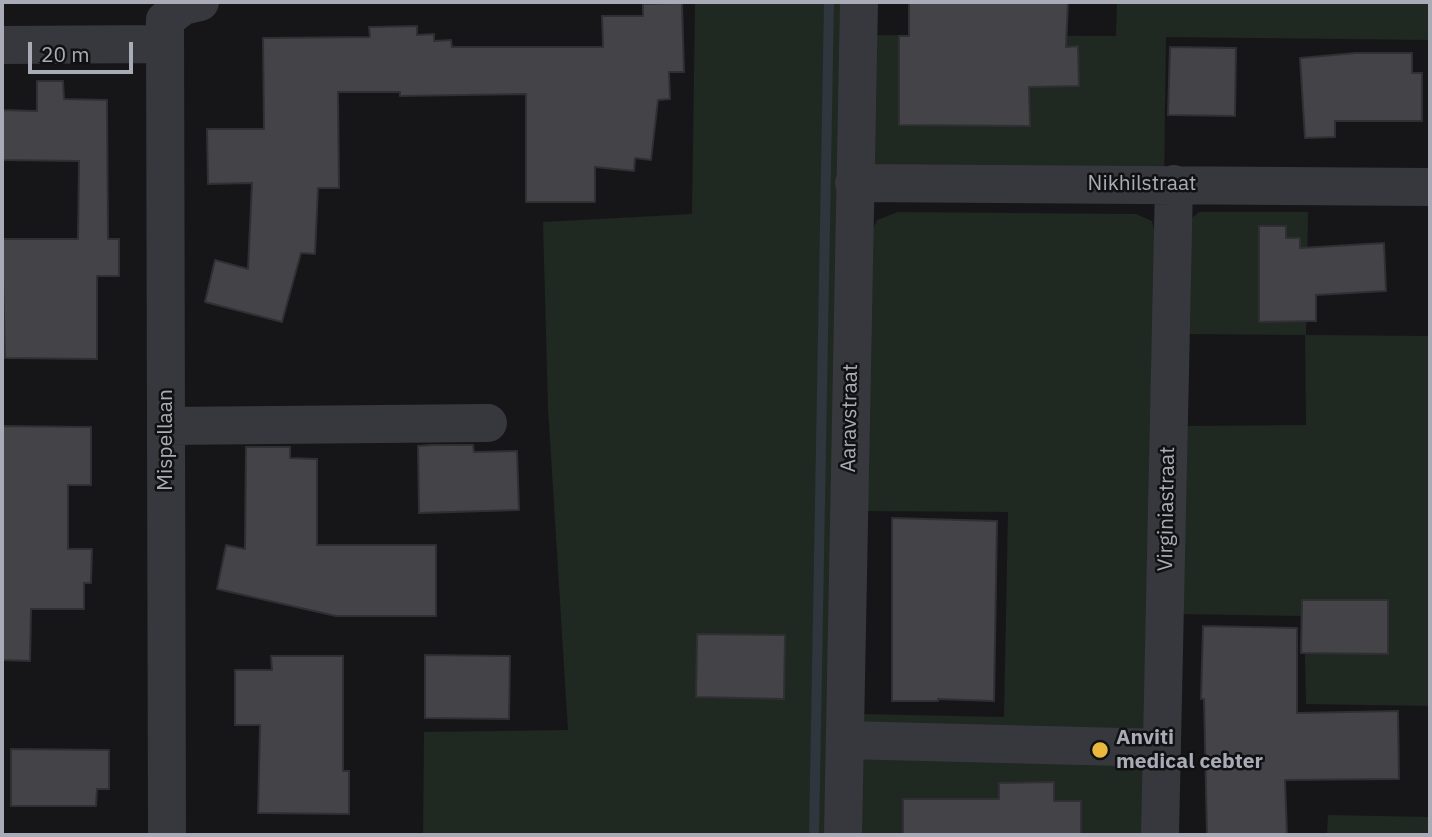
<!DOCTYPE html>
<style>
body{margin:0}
#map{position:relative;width:1432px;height:837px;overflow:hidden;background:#161618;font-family:"IBM Plex Sans",sans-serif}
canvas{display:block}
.frame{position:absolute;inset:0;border:4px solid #a9acb7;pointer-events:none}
.scale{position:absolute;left:28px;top:42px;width:105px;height:32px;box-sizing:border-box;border:4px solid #a9acb7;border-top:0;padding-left:9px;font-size:21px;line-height:24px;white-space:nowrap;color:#a9acb7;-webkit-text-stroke:5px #111113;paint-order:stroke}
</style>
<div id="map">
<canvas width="1432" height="837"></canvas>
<div class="frame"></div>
<div class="scale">20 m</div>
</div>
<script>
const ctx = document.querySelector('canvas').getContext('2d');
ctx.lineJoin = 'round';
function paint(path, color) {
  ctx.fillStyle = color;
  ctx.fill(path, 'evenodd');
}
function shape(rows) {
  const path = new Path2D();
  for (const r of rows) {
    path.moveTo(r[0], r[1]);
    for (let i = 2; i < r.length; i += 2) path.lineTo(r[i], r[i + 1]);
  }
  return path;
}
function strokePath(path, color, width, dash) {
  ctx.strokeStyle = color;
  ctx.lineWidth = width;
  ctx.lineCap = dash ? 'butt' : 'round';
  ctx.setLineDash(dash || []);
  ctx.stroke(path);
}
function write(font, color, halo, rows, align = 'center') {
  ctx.font = font + ' "IBM Plex Sans",sans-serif';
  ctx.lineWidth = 5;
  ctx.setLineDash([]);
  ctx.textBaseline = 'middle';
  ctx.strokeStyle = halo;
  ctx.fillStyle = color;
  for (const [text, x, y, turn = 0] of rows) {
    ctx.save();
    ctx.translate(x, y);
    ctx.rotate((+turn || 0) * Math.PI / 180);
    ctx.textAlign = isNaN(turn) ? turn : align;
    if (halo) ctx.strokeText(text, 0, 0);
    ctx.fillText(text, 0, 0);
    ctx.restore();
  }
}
const green = shape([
 [695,2,843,2,829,835,423,835,424,732,568,730,548,408,543,222,692,214],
 [1117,2,1430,2,1430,40,1166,37,1164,184,891,182,868,161,871,35,1116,36],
 [898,212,1136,214,1152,221,1158,245,1147,835,858,835,859,714,1004,717,1008,512,861,511,868,240,877,220],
 [1199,212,1308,212,1306,335,1430,336,1430,706,1306,704,1304,616,1175,614,1182,426,1306,425,1305,335,1182,334,1188,221],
 [1328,815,1430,817,1430,835,1327,835]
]);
const stream = shape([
 [814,835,829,2]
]);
const building = shape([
 [909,2,1068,2,1066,47,1078,46,1079,86,1029,87,1030,126,899,125,899,36,909,36,909,2],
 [682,3,684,72,669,72,670,99,658,100,651,160,635,158,634,171,595,167,595,202,526,202,526,94,400,96,400,92,338,92,339,188,318,188,315,254,301,253,282,322,205,302,215,260,248,269,252,183,208,184,207,129,264,129,263,38,370,37,369,27,417,26,417,35,434,34,434,41,451,40,452,47,603,47,602,16,643,16,643,4,682,3],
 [1170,47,1236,48,1235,116,1168,115,1170,47],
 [1355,53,1412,53,1412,73,1422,73,1422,121,1335,121,1335,137,1305,138,1300,58,1355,53],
 [37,81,63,81,64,99,107,100,108,239,119,239,119,276,97,276,97,359,5,358,2,239,78,239,79,161,2,160,2,110,37,111,37,81],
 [1259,226,1286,226,1286,238,1300,238,1300,248,1384,243,1386,291,1316,295,1316,321,1259,322,1259,226],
 [2,426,91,427,91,485,68,485,68,549,92,549,91,583,84,583,84,609,31,609,30,661,2,660,2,426],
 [432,445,473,445,474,452,517,451,519,510,419,513,418,446,432,445],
 [246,447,290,447,290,458,317,459,317,545,436,545,436,616,336,616,217,589,226,545,245,549,246,447],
 [892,518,997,521,994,701,938,699,938,701,892,701,892,518],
 [1302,600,1388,600,1388,654,1301,653,1302,600],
 [1203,626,1297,628,1297,713,1398,711,1399,779,1285,780,1287,835,1207,835,1204,699,1201,699,1203,626],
 [697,634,785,635,784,699,696,697,697,634],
 [425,655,510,656,509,719,425,718,425,655],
 [271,656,343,656,343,771,349,771,349,814,258,813,260,725,235,725,235,670,272,670,271,656],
 [11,749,109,750,109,789,97,789,96,806,11,806,11,749],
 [1054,782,1054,801,1081,801,1081,835,903,835,903,799,999,799,999,783,1054,782]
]);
const minor = shape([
 [2,45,164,44],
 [854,183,1430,187],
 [166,426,488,423],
 [845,740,1162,748],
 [167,835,165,20,183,6,200,2],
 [843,835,859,2],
 [1160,835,1174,184]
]);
const markers = [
 [1100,750,9,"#e9b83d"]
];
const streetNames = [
 ["Nikhilstraat",1142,184],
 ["Aaravstraat",850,418,-89],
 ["Mispellaan",166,440,-90],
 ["Virginiastraat",1167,509,-89]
];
const poiNames = [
 ["Anviti",1116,738],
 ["medical cebter",1116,762]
];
paint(green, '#202822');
strokePath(stream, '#2f363d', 10);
paint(building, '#434348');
strokePath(building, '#303034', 2);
strokePath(minor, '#37383d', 38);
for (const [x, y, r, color] of markers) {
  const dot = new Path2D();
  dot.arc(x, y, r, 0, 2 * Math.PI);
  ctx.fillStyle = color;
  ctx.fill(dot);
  strokePath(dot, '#111113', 2.5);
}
write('21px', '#a9acb7', '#111113', streetNames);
write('bold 21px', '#a9acb7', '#111113', poiNames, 'left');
</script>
